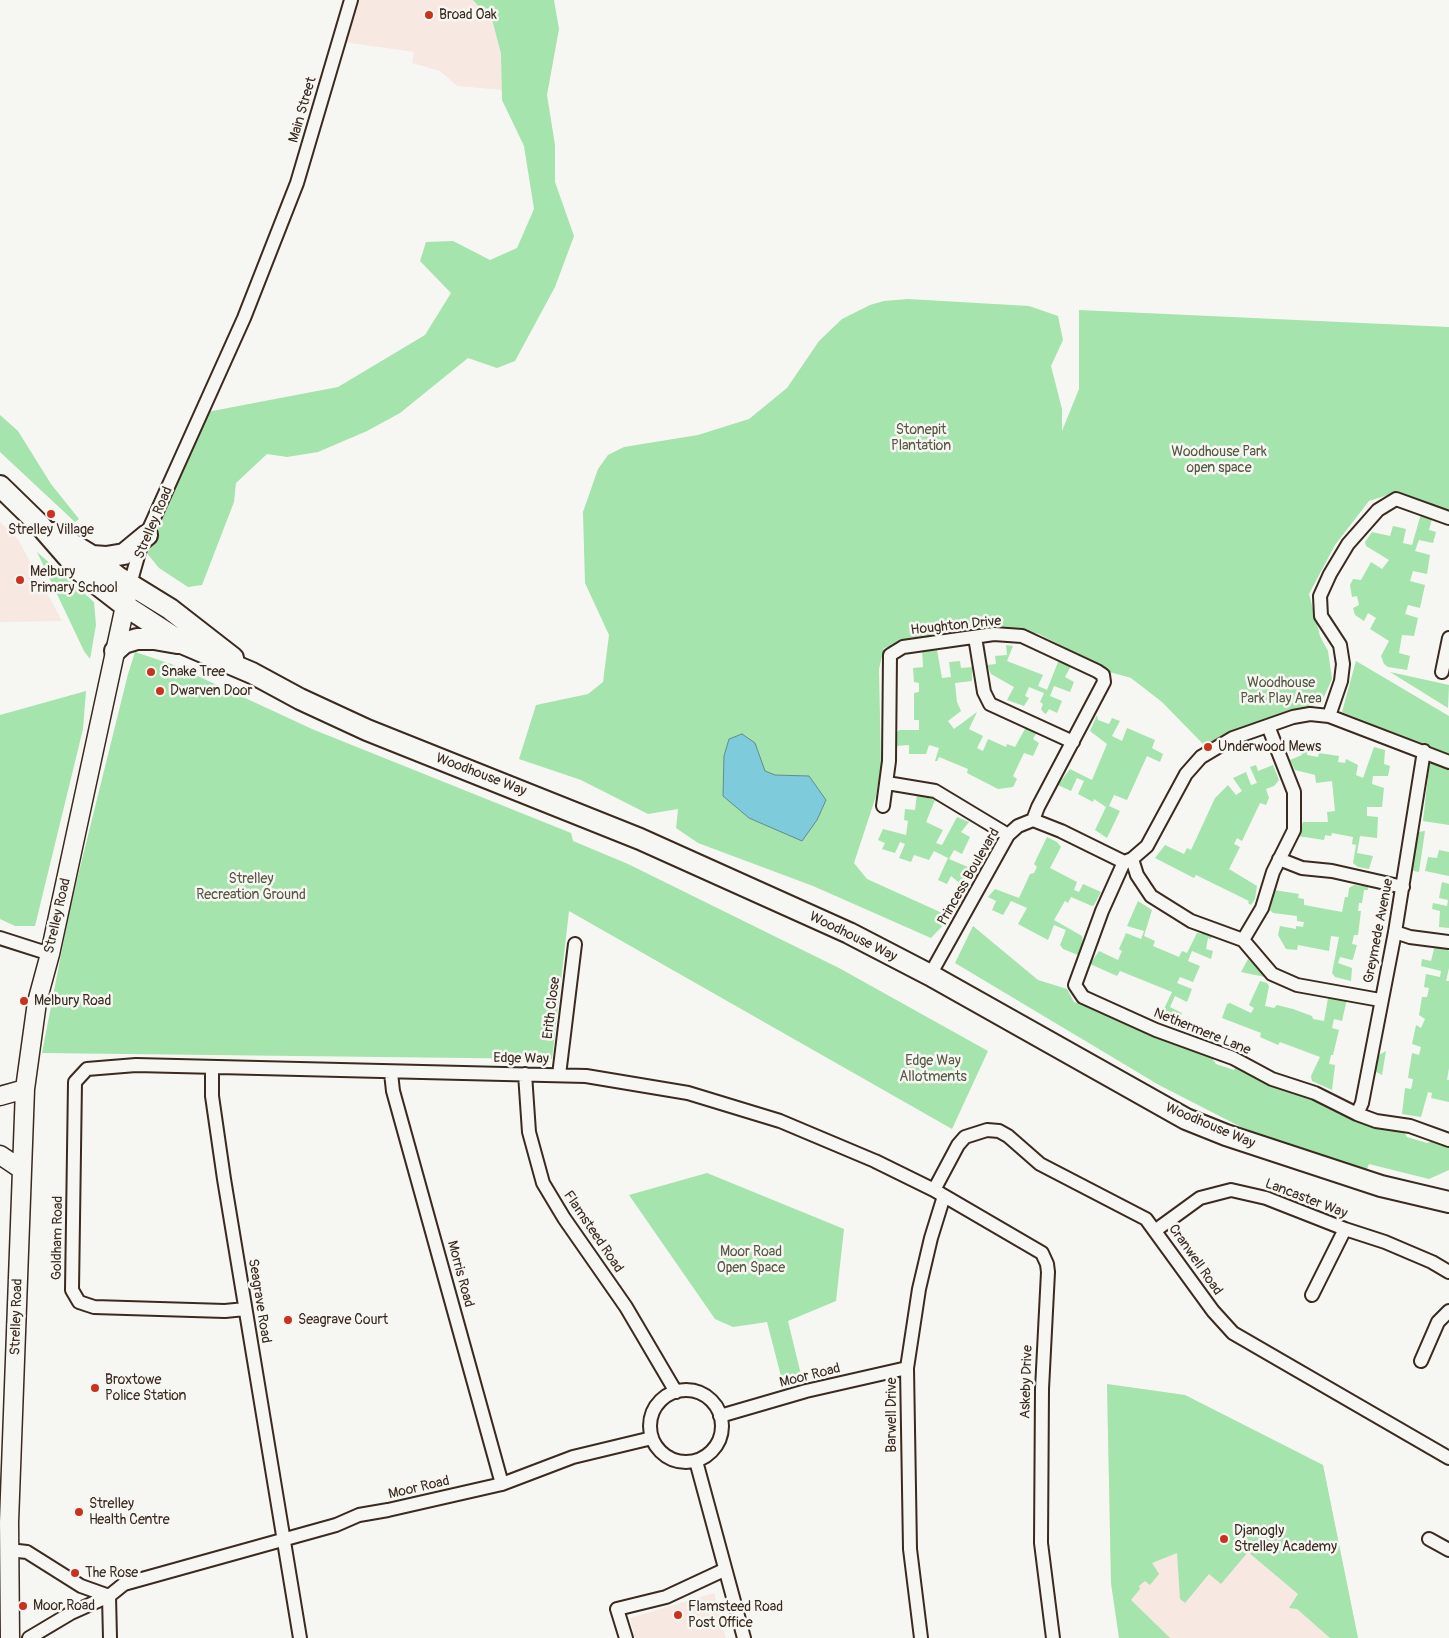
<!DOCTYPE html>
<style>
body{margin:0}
canvas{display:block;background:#f6f6f2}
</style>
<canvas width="1449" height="1638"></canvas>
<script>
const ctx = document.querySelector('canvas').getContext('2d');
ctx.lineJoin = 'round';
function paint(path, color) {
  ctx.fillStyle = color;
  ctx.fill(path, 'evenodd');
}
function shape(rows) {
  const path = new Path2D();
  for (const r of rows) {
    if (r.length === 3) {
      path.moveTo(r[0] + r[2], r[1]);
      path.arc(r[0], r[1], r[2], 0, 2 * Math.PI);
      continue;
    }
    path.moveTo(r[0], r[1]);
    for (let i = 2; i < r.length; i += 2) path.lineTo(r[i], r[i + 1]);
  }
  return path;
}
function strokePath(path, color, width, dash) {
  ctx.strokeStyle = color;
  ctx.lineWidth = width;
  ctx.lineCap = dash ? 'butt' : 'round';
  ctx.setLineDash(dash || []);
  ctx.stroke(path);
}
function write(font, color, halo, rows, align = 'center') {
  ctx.font = font + ' Pangolin,sans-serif';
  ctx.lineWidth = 5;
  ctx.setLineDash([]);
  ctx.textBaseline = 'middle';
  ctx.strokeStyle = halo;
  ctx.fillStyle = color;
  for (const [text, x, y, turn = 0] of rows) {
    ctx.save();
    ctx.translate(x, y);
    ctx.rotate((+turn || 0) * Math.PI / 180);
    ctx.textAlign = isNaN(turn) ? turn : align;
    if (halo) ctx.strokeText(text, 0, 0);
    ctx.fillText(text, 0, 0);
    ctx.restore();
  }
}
const built = shape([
 [357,0,473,0,493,23,501,54,502,90,457,86,440,71,412,63,414,52,344,42],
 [0,522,18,539,62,621,0,622],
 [1107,1384,1185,1395,1323,1465,1358,1638,1119,1638,1111,1583],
 [714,1593,726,1638,635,1638,630,1618]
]);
const green = shape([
 [473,0,554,0,559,29,547,95,555,145,555,182,574,236,555,287,515,361,497,368,468,358,400,413,367,431,318,452,287,457,267,454,236,483,234,502,202,585,188,587,159,568,146,552,207,412,338,387,425,335,451,293,420,261,426,242,453,241,490,260,517,248,534,209,524,146,502,100,501,54,493,23],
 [908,299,1029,306,1058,316,1063,340,1051,366,1062,409,1062,431,1079,389,1079,310,1449,327,1449,510,1397,492,1369,501,1335,545,1309,594,1320,636,1328,651,1332,679,1322,701,1307,709,1262,721,1204,745,1162,702,1131,678,1106,671,1104,668,1039,634,995,625,954,630,884,648,879,669,881,767,876,796,854,863,867,879,951,917,931,938,813,886,698,843,676,828,678,809,648,814,581,780,519,759,536,705,588,694,603,682,609,635,585,583,583,512,598,469,608,455,624,447,698,435,749,419,787,388,819,341,842,319,870,305,884,301],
 [0,415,18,431,51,484,79,519,75,522,0,452],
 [1421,514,1433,515,1429,530,1436,532,1433,543,1419,540,1415,551,1430,555,1427,574,1413,571,1410,581,1425,585,1420,608,1408,605,1405,614,1418,618,1414,636,1402,635,1399,653,1410,656,1407,670,1388,667,1384,664,1381,656,1389,641,1370,629,1376,618,1368,613,1364,621,1355,615,1353,608,1359,605,1357,596,1352,597,1350,585,1353,579,1361,580,1371,562,1382,569,1389,560,1366,546,1365,542,1372,532,1390,536,1393,526,1406,529,1403,543,1412,545],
 [37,552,94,602,96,625,90,659,84,651],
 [1006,645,1013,646,1007,661,1043,675,1038,686,1047,690,1058,662,1072,664,1065,677,1074,682,1070,692,1054,686,1050,696,1062,701,1057,713,1049,709,1046,714,1044,713,1041,709,1043,704,1040,702,1044,693,1029,687,1025,696,1029,698,1024,706,1007,700,1014,687,991,674,987,665,996,664,995,656,1007,655],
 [922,648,933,648,937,650,942,678,951,677,949,662,960,661,961,668,972,667,972,681,955,683,957,702,961,711,948,721,954,729,977,712,969,729,983,736,977,748,983,751,988,739,1006,747,1007,744,1015,747,1026,727,1038,730,1033,739,1039,743,1033,756,1024,753,1013,776,1017,779,1013,787,998,789,967,773,968,769,939,757,937,761,935,761,939,748,929,745,926,754,909,754,909,745,896,746,896,733,899,730,919,730,919,720,914,720,914,693,919,692,919,683,914,682,913,668,923,667],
 [135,652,174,665,312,729,571,833,573,841,628,864,839,968,988,1051,952,1129,569,911,552,1059,42,1053,70,908,128,674],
 [1356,661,1449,716,1449,755,1342,712],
 [1390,672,1449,685,1448,708],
 [86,691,83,729,35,926,15,926,0,919,0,715],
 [1097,715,1098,720,1109,724,1112,718,1120,721,1112,736,1122,741,1127,728,1155,740,1152,748,1163,754,1160,762,1147,756,1127,800,1114,795,1109,806,1120,811,1107,838,1095,830,1106,807,1094,799,1093,802,1078,794,1084,781,1077,778,1071,791,1058,785,1070,769,1092,780,1107,744,1090,731],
 [1308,746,1307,755,1318,757,1319,753,1339,756,1338,762,1345,763,1346,759,1358,765,1356,775,1363,778,1374,747,1385,750,1384,764,1390,766,1388,776,1373,776,1372,784,1384,788,1382,807,1367,807,1367,816,1378,817,1377,838,1360,836,1357,853,1373,856,1369,869,1358,867,1353,863,1356,845,1352,844,1353,837,1332,833,1331,836,1325,835,1324,840,1298,836,1303,822,1328,822,1327,812,1335,811,1332,781,1316,783,1315,775,1295,770,1290,760,1302,755,1300,749],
 [1430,759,1449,767,1449,825,1423,821],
 [1256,765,1258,771,1273,765,1279,780,1274,786,1266,789,1269,798,1266,805,1260,803,1242,841,1237,838,1234,844,1240,847,1229,869,1257,886,1255,899,1251,905,1248,903,1249,901,1196,875,1194,878,1155,858,1165,845,1184,854,1187,848,1191,850,1215,798,1228,785,1236,795,1242,791,1233,778,1246,772,1251,785,1257,783,1250,767],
 [917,794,935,800,926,822,943,830,936,843,942,845,957,817,969,822,961,832,970,837,962,854,954,850,949,859,968,867,969,872,962,885,951,876,947,884,938,880,948,858,934,851,929,860,914,855,911,862,899,858,905,844,900,842,895,853,882,849,885,843,878,840,883,829,906,835,908,821,904,820,905,809,915,810],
 [1425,831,1419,872,1414,871,1412,868,1416,838,1418,832],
 [1047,837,1057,842,1061,847,1050,868,1077,882,1074,890,1079,892,1083,884,1101,892,1094,905,1092,906,1071,897,1068,903,1065,901,1054,920,1082,936,1083,945,1078,955,1063,949,1060,945,1066,930,1054,925,1048,940,1018,924,1027,908,1011,901,1003,915,992,910,996,901,988,897,995,889,1019,898,1030,874,1034,873,1037,867,1034,864],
 [1439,850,1449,852,1449,876,1425,871,1428,857,1437,858],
 [1442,882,1449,884,1449,928,1439,927,1440,911,1432,909,1433,903,1447,906,1448,900,1439,898],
 [1354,885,1368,887,1368,890,1364,890,1362,903,1359,903,1358,911,1361,911,1358,935,1354,935,1352,944,1357,945,1353,959,1352,960,1340,957,1338,963,1352,968,1351,981,1335,977,1332,973,1339,937,1331,936,1329,951,1298,945,1297,950,1286,949,1278,935,1280,926,1296,929,1296,926,1303,927,1304,922,1297,921,1297,916,1273,913,1270,910,1274,890,1299,894,1298,898,1304,899,1304,905,1342,912,1345,897,1348,897,1349,888],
 [1138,901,1152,910,1144,936,1155,941,1153,946,1179,957,1182,951,1187,953,1197,933,1212,935,1211,939,1208,938,1206,949,1213,951,1211,959,1192,951,1188,961,1200,966,1193,982,1180,977,1177,983,1192,989,1187,1002,1175,996,1170,1007,1182,1013,1177,1024,1179,1026,1162,1018,1162,1013,1172,992,1120,971,1117,976,1090,964,1099,951,1118,960,1122,951,1119,949,1126,933,1141,939,1144,931,1127,926],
 [973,926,1038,980,1067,989,1074,1002,1123,1019,1162,1039,1212,1058,1216,1064,1234,1070,1236,1066,1262,1081,1313,1099,1349,1118,1404,1132,1407,1137,1427,1143,1433,1141,1449,1147,1449,1170,1429,1179,1369,1164,1366,1171,1243,1128,1159,1085,955,963],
 [1435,945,1446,948,1449,951,1449,968,1446,981,1449,981,1449,1068,1447,1080,1449,1080,1449,1102,1431,1098,1432,1093,1428,1092,1421,1117,1402,1114,1405,1088,1411,1089,1412,1085,1413,1079,1408,1078,1412,1053,1419,1055,1421,1047,1412,1044,1416,1025,1421,1028,1425,1019,1419,1015,1422,997,1427,997,1429,988,1424,987,1426,974,1440,977,1441,971,1421,966,1422,959,1431,961],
 [1248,959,1267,975,1265,977,1241,972],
 [1260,981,1267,983,1269,986,1265,1006,1274,1008,1277,1005,1293,1009,1312,1016,1313,1019,1324,1021,1328,998,1332,996,1347,999,1342,1021,1334,1019,1332,1028,1339,1030,1333,1055,1331,1055,1329,1064,1335,1065,1332,1090,1312,1081,1311,1076,1320,1057,1280,1042,1278,1045,1260,1037,1261,1033,1222,1018,1227,1004,1230,1003,1251,1013,1254,1008,1249,1005],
 [1386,1051,1382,1075,1374,1071,1374,1062,1379,1055],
 [707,1173,844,1229,836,1301,788,1321,802,1379,783,1384,767,1322,733,1327,715,1319,629,1195],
 [1107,1384,1185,1395,1323,1465,1358,1638,1330,1638,1297,1609,1289,1608,1298,1594,1248,1552,1221,1584,1209,1574,1185,1603,1180,1599,1177,1553,1152,1563,1159,1574,1150,1585,1145,1581,1139,1586,1140,1589,1131,1600,1170,1638,1119,1638,1111,1583]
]);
const water = shape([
 [742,734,755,743,765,771,775,775,809,776,826,800,817,820,802,841,749,818,723,796,724,756,729,739,742,734]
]);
const street = shape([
 [130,584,140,549,244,318,297,183,351,0],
 [975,637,984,692,990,704,1073,742],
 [1442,672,1449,638],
 [1329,716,1341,681,1343,664,1340,645,1321,616,1320,596,1330,574,1348,544,1378,510,1396,499,1449,518],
 [887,783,935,791,1008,835],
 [883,806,889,761,890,655,903,647,994,634,1022,636,1097,671,1103,675,1104,682,1038,807,1033,820],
 [1132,859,1137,875,1151,896,1191,921,1243,940,1272,974,1297,985,1380,1000],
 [1279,859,1302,868,1332,871,1403,887],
 [1124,862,1102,911,1075,985,1083,997,1156,1030,1233,1058,1272,1079,1315,1093,1357,1114,1376,1121,1410,1126,1449,1140],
 [1395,932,1410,937,1449,942],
 [0,938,50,954],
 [1243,940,1262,908,1273,872,1294,830,1294,792,1268,726],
 [930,975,1008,835,1018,826,1033,820,1061,831,1124,862,1132,859,1147,846,1186,774,1201,757,1233,738,1293,717,1310,714,1329,716,1449,762],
 [212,1067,212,1096,224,1179,300,1638],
 [391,1073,393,1091,502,1484],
 [525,1074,529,1132,543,1183,564,1218,626,1307,676,1392],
 [559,1075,575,944],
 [1357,1114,1362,1103,1395,932,1424,751],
 [934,1190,958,1145,965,1137,987,1130,999,1131,1008,1136,1040,1164,1146,1219,1213,1311,1233,1333,1449,1458],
 [1156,1230,1200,1198,1231,1190,1266,1198,1345,1229,1385,1242,1432,1262,1449,1272],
 [1312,1295,1345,1229],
 [245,1309,225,1311,94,1307,79,1302,72,1290,75,1082,87,1069,136,1065,586,1076,688,1093,780,1121,875,1161,934,1190,1042,1253,1047,1264,1048,1272,1042,1389,1041,1543,1053,1638],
 [1421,1361,1438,1322,1449,1311],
 [686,1426,36],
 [720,1416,806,1391,907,1368],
 [696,1461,744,1638],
 [1429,1539,1449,1550],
 [9,1550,27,1552,81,1586,109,1596],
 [109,1596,110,1638],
 [29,1638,71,1613,109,1596,124,1584,336,1525,359,1515,388,1510,502,1484,573,1457,652,1438],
 [626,1638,617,1609,666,1597,724,1570],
 [921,1638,910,1549,907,1368,919,1289,931,1238,944,1196]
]);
const secondary = shape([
 [0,1096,25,1089],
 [0,1155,21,1169],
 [10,1638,9,1522,25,1089,37,1002,50,954,128,592]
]);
const primary = shape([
 [0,486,39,524,80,571,124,605,184,644,252,673,300,699,367,730,640,839,849,933,930,975,1186,1119,1226,1135,1381,1186,1449,1202],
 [54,533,92,556,118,577,170,609,233,658],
 [92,556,106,557,124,554,147,535],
 [115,651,124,643,137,639,154,639,177,643]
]);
const markers = [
 [429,15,5,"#c8321e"],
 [51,514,5,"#c8321e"],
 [20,580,5,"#c8321e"],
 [151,672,5,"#c8321e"],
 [160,691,5,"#c8321e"],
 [1208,747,5,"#c8321e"],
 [24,1001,5,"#c8321e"],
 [288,1320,5,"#c8321e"],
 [95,1388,5,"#c8321e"],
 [79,1512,5,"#c8321e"],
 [1224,1539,5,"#c8321e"],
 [75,1573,5,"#c8321e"],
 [23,1606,5,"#c8321e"],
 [678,1615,5,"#c8321e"]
];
const poiNames = [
 ["Broad Oak",439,15],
 ["Strelley Village",51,530,"center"],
 ["Melbury",30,572],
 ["Primary School",30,588],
 ["Snake Tree",161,672],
 ["Dwarven Door",170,691],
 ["Underwood Mews",1218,747],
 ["Melbury Road",34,1001],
 ["Seagrave Court",298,1320],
 ["Broxtowe",105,1380],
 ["Police Station",105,1396],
 ["Strelley",89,1504],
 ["Health Centre",89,1520],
 ["Djanogly",1234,1531],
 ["Strelley Academy",1234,1547],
 ["The Rose",85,1573],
 ["Moor Road",33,1606],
 ["Flamsteed Road",688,1607],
 ["Post Office",688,1623]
];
const streetNames = [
 ["Main Street",303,110,-74],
 ["Strelley Road",154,523,-67],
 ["Houghton Drive",956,626,-6],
 ["Woodhouse Way",481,775,21],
 ["Princess Boulevard",969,877,-60],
 ["Strelley Road",58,916,-77],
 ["Greymede Avenue",1379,931,-79],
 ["Woodhouse Way",853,937,26],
 ["Erith Close",552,1008,-83],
 ["Nethermere Lane",1202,1032,22],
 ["Edge Way",521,1059,1],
 ["Woodhouse Way",1210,1126,23],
 ["Lancaster Way",1306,1199,21],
 ["Flamsteed Road",593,1232,56],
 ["Goldham Road",58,1238,-89],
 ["Cranwell Road",1195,1260,55],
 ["Morris Road",460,1274,75],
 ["Seagrave Road",259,1301,81],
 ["Strelley Road",17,1317,-88],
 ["Moor Road",810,1376,-14],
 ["Askeby Drive",1027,1382,-88],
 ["Barwell Drive",892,1415,-90],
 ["Moor Road",419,1488,-13]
];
const parkNames = [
 ["Stonepit",921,430],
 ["Plantation",921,446],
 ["Woodhouse Park",1219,452],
 ["open space",1219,468],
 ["Woodhouse",1281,683],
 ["Park Play Area",1281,699],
 ["Strelley",251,879],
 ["Recreation Ground",251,895],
 ["Edge Way",933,1061],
 ["Allotments",933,1077],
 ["Moor Road",751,1252],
 ["Open Space",751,1268]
];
paint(built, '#f7e9e2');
paint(green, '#a5e4ac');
paint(water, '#7eccdb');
strokePath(water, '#638b8f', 1);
strokePath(street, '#3b2a1e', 16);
strokePath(secondary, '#3b2a1e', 21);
strokePath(primary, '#3b2a1e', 24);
strokePath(street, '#f6f6f2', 12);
strokePath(secondary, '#f6f6f2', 18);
strokePath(primary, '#f6f6f2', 20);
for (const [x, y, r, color] of markers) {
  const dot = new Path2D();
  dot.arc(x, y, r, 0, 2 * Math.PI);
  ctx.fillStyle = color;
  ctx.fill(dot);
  strokePath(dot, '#f6f6f2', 2);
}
write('14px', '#3b2a1e', '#f6f6f2', poiNames, 'left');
write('14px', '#3b2a1e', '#f6f6f2', streetNames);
write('14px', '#565842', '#f6f6f2', parkNames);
</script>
